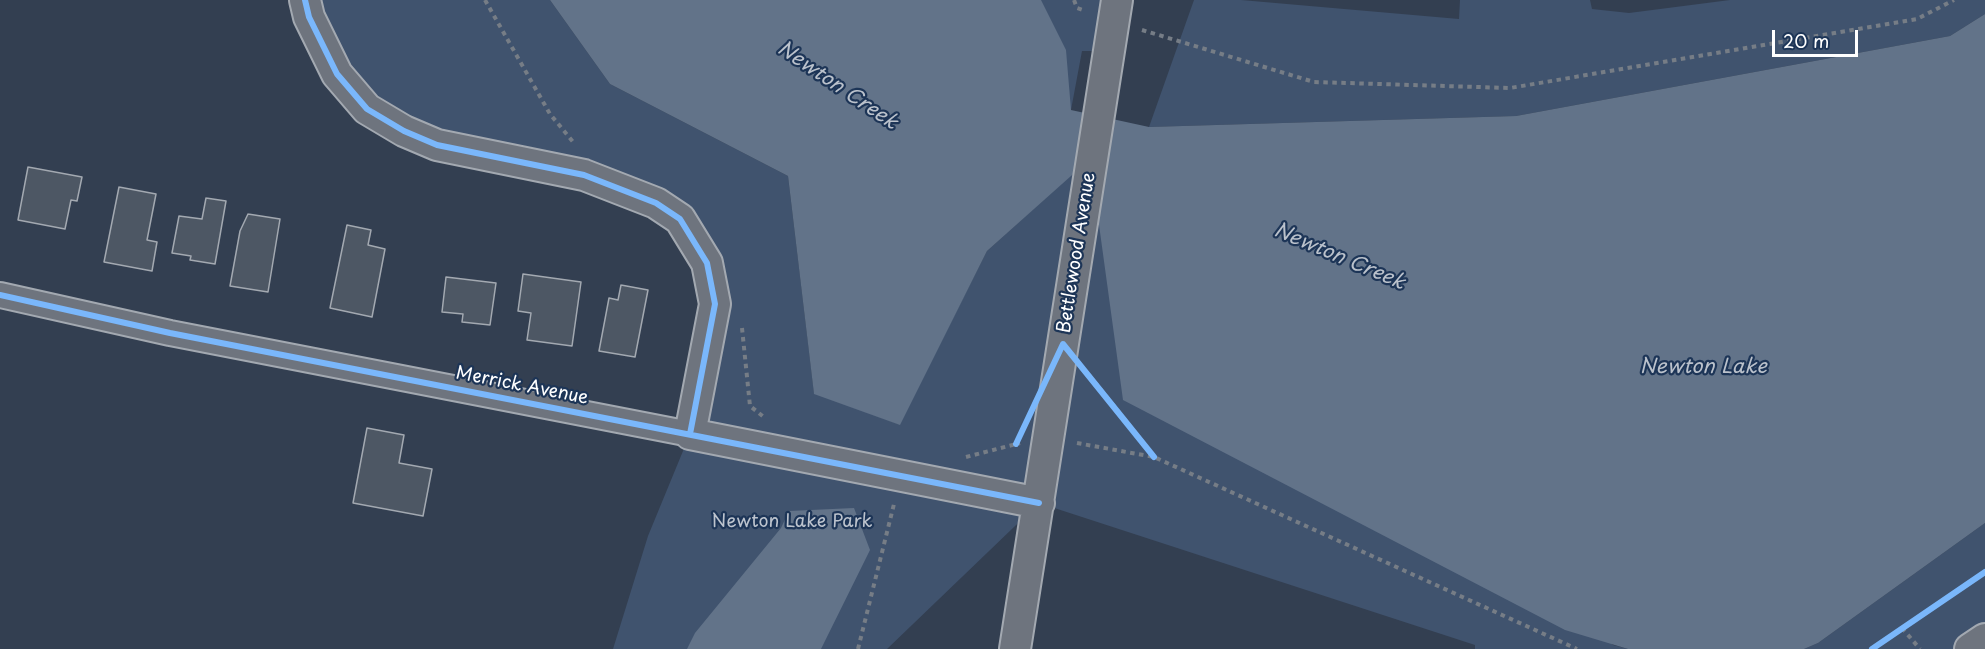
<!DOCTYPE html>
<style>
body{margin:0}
#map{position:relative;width:1985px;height:649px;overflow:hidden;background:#333f51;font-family:"Playpen Sans",sans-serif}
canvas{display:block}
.scale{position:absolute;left:1772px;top:30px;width:86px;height:27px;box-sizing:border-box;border:3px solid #fff;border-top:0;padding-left:8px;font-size:18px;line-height:21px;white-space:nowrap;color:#fff;-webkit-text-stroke:4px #1d3557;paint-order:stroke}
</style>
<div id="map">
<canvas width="1985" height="649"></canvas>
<div class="scale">20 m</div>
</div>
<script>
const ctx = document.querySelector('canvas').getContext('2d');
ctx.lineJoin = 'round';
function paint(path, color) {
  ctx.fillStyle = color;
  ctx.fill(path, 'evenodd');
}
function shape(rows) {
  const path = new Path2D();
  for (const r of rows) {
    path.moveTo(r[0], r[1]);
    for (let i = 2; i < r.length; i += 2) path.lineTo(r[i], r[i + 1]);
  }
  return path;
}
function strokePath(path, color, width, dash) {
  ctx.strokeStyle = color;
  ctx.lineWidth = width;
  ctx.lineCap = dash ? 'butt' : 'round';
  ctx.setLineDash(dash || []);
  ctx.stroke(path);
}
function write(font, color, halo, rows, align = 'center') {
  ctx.font = font + ' "Playpen Sans",sans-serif';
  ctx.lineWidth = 4.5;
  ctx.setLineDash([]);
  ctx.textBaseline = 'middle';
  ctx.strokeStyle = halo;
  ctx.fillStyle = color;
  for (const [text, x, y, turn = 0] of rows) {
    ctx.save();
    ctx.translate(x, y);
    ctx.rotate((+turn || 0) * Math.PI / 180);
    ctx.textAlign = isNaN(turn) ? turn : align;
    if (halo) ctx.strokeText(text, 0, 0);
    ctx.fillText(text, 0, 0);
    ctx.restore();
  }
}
const green = shape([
 [305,0,550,0,610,84,788,176,814,393,899,424,987,251,1090,158,1613,645,1628,649,1475,649,1475,645,1039,503,887,649,613,649,648,536,690,434,715,304,680,220,367,109],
 [1023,0,1117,0,1109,51,1082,51,1071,110],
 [1194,0,1241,0,1459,19,1460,0,1590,0,1592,9,1629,13,1730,0,1985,0,1985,14,1950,36,1516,116,1149,127],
 [1985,523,1985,639,1970,649,1804,649,1818,643]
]);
const water = shape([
 [550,0,1041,0,1066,50,1071,110,1149,127,1516,116,1950,36,1985,14,1985,523,1818,643,1804,649,1628,649,1565,630,1123,400,1090,159,987,251,900,425,814,394,788,176,610,84],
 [854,508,870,550,821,649,687,649,695,633,781,528,789,511]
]);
const building = shape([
 [28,167,82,177,77,201,71,200,65,229,18,220,28,167],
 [119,187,156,194,147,240,157,242,152,271,104,262,119,187],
 [206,198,226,201,215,264,190,260,191,256,172,253,179,216,202,219,206,198],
 [248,214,280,219,268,292,230,286,240,231,248,214],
 [347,225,371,230,368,245,385,249,372,317,330,308,347,225],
 [523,274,581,282,572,346,527,340,531,313,518,311,523,274],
 [446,277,496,283,490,325,462,322,463,314,442,312,446,277],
 [621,285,648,290,635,357,599,351,609,298,618,300,621,285],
 [367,428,404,435,399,463,432,469,423,516,353,503,367,428]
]);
const path = shape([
 [485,0,550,114,574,143],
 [1074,0,1077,8,1086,11],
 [1142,30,1314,82,1510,88,1917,19,1954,0],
 [742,328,750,406,765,418],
 [1089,375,1154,456],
 [1077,443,1154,457,1577,649],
 [966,457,1020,443],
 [1902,628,1920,649],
 [858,649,894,504],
 [1872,649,1985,572]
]);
const minor = shape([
 [0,295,170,333,690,434]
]);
const tertiary = shape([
 [305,0,309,17,337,74,367,109,404,131,437,145,584,175,656,203,680,219,707,263,715,304,690,434,1039,503],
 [1015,649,1117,0],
 [1970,649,1985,639]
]);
const cycleway = shape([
 [305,0,309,17,337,74,367,109,404,131,437,145,584,175,656,203,680,219,707,263,715,304,690,434],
 [0,295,170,333,1039,503],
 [1016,444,1063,344,1154,457],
 [1872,649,1985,572]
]);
const streetNames = [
 ["Bettlewood Avenue",1077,253,-81],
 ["Merrick Avenue",522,386,11]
];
const parkNames = [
 ["Newton Lake Park",792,522]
];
const waterNames = [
 ["Newton Creek",837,86,34],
 ["Newton Creek",1339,257,23],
 ["Newton Lake",1703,367]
];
paint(green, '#40536e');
paint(water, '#627389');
paint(building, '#4d5764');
strokePath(building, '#a3a9b1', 1.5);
strokePath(minor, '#a3a9b1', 28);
strokePath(tertiary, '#a3a9b1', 34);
strokePath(path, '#767d86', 4, [4.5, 4.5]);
strokePath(minor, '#6e747e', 24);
strokePath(tertiary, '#6e747e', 30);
strokePath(cycleway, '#7ab7fb', 6);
write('18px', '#fff', '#1d3557', streetNames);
write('18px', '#bdc4ce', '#1d3557', parkNames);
write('italic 20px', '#bbc2cc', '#1d3557', waterNames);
</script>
